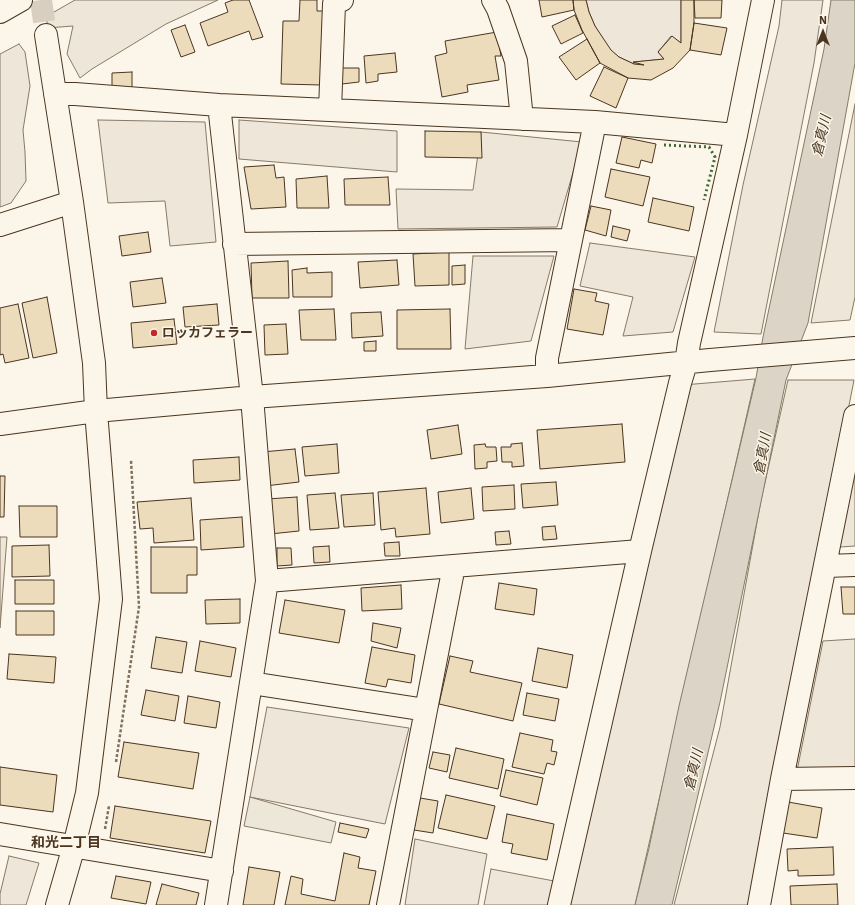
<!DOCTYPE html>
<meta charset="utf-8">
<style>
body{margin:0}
#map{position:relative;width:855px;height:905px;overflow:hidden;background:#fbf6e9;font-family:"IBM Plex Sans",sans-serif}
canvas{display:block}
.north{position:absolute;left:803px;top:12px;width:40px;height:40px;-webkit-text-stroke:3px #fbf6e9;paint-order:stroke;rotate:0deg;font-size:11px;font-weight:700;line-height:16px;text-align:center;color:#4a3520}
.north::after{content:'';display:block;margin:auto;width:14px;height:18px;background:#4a3520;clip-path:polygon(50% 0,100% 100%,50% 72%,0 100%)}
</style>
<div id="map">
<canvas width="855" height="905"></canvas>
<div class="north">N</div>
</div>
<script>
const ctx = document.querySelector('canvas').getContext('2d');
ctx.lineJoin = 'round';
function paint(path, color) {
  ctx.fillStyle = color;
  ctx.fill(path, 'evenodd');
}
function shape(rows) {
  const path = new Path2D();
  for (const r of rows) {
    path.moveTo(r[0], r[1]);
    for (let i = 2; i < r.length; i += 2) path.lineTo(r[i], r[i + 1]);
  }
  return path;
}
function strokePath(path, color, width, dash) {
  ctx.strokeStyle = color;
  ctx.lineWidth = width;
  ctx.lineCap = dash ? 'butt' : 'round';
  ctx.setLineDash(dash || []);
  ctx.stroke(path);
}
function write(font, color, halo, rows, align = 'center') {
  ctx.font = font + ' "IBM Plex Sans","Noto Sans JP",sans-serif';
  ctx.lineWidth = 3;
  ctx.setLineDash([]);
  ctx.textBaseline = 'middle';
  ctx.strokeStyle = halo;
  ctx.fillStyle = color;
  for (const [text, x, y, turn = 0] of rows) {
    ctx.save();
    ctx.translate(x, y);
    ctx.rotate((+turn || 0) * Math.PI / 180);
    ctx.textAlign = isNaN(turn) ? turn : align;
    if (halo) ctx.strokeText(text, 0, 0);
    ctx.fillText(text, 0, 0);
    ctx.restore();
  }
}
const green = shape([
 [75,0,218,0,166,24,92,69,80,78,67,54,73,26,47,28,47,16,75,0],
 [586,0,681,0,681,43,671,36,658,52,664,59,635,62,644,65,634,64,619,57,610,50,595,26,589,12,586,0],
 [782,0,823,0,814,63,761,334,714,332,743,185,779,26,782,0],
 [19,44,25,52,30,86,23,130,25,152,26,181,11,203,0,207,0,54,19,44],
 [855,104,855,297,850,320,811,323,855,104],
 [98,120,205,122,216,242,170,246,165,201,108,203,98,120],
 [239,120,397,131,397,172,239,159,239,120],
 [481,132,582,142,557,227,398,229,396,189,473,190,481,132],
 [590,243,695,257,673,332,623,336,633,297,580,286,590,243],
 [473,256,554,256,531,341,465,349,473,256],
 [755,379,635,905,559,905,683,385,755,379],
 [788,380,854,380,751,905,674,905,720,727,761,500,788,380],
 [853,477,855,477,855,546,840,547,853,477],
 [0,537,7,537,0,628,0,537],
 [855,639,855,769,797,771,823,641,855,639],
 [267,707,409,728,385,824,250,797,267,707],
 [415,839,487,854,478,905,405,905,415,839],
 [9,856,39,863,26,905,0,905,0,894,9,856],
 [491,869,554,881,549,905,484,905,491,869]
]);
const parking = shape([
 [250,797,336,822,331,843,244,826,250,797]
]);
const water = shape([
 [831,0,855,0,855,63,808,323,786,380,720,702,672,905,635,905,649,848,679,706,756,378,763,337,824,49,831,0]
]);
const building = shape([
 [233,0,249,0,263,37,252,40,249,31,208,46,200,23,228,12,225,3,233,0],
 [300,0,317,0,317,11,325,11,322,85,281,84,283,21,299,21,300,0],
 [539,0,573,0,574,10,542,17,539,0],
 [573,0,586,0,589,12,595,26,611,50,619,57,634,64,644,65,633,62,664,59,658,52,672,36,681,43,681,0,694,0,694,23,690,50,673,68,651,80,628,78,600,63,582,30,574,10,573,0],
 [694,0,722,0,721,18,695,18,694,0],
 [575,15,583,33,561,44,552,26,575,15],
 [694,23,727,28,721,55,690,50,694,23],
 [185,25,195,52,181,57,171,30,185,25],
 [497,32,501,56,495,56,499,80,467,85,468,92,442,97,435,56,447,53,445,41,497,32],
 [587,39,600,63,576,80,559,57,587,39],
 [395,53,397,72,378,74,378,81,366,83,364,56,395,53],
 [604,67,628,78,616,108,590,96,604,67],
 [341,68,359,68,359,82,342,84,341,68],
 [132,72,132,89,112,89,112,73,132,72],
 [425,131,481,132,482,158,425,157,425,131],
 [622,137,656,144,652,163,641,160,639,168,616,163,622,137],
 [274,165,276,178,284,177,286,207,251,209,244,167,274,165],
 [611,169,650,177,643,206,605,197,611,169],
 [327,176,329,208,297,208,296,179,327,176],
 [388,177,390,205,345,205,344,179,388,177],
 [653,198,694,207,689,231,648,222,653,198],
 [591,206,611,210,606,236,585,230,591,206],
 [613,226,630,230,627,241,611,237,613,226],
 [148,232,151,252,122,256,119,236,148,232],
 [449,252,449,285,415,286,413,254,449,252],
 [397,260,399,285,360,288,358,262,397,260],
 [288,261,289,298,252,298,251,263,288,261],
 [465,265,465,284,452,285,452,266,465,265],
 [307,268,307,273,332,272,332,297,293,297,292,270,307,268],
 [162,278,166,303,133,307,130,282,162,278],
 [574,289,597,293,595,301,609,304,603,335,567,329,574,289],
 [47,297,57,353,33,358,22,303,47,297],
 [18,304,29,358,5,363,3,354,0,355,0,308,18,304],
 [217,304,219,325,185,327,183,307,217,304],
 [334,309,336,340,301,340,299,310,334,309],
 [450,309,451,349,397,349,397,310,450,309],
 [381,312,383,336,352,338,351,313,381,312],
 [174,319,177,344,133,348,131,323,174,319],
 [286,324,288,354,265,355,264,325,286,324],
 [376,341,376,351,364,351,364,342,376,341],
 [622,424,625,462,540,469,537,430,622,424],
 [458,425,462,454,431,459,427,430,458,425],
 [522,443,524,466,512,467,512,462,502,462,501,447,511,447,511,444,522,443],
 [337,444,339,473,305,476,302,447,337,444],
 [485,444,486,447,496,447,497,461,487,462,487,468,475,469,474,445,485,444],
 [295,449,299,482,265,486,262,452,295,449],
 [239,457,240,480,194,483,193,460,239,457],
 [0,476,5,476,4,517,0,517,0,476],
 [556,482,558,505,523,508,521,484,556,482],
 [514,485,515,509,483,511,482,487,514,485],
 [426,488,430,534,396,537,395,528,381,530,378,492,426,488],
 [471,488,474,519,441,523,438,492,471,488],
 [335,493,339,528,310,530,307,495,335,493],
 [373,493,375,525,344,527,341,495,373,493],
 [297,497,299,531,270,534,267,499,297,497],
 [191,498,194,540,154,543,153,528,140,529,137,502,191,498],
 [19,506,57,506,57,537,20,537,19,506],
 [242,517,244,547,201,550,200,520,242,517],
 [555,526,557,539,543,540,542,527,555,526],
 [509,531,511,544,496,545,495,532,509,531],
 [399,542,400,556,385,556,384,543,399,542],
 [49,545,50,576,12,577,12,546,49,545],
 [329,546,330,562,314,563,313,547,329,546],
 [151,547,197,547,197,575,187,575,187,593,151,593,151,547],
 [277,548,291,548,292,565,277,566,277,548],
 [15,580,54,580,54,604,15,604,15,580],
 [499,583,537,589,534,615,495,609,499,583],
 [401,585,402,609,362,611,361,588,401,585],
 [841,587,855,587,855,614,843,614,841,587],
 [240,599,240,623,206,624,205,600,240,599],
 [285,600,345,610,339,643,279,633,285,600],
 [16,611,54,611,54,635,16,635,16,611],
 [373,623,401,628,397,648,371,641,373,623],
 [156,637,187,642,182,673,151,668,156,637],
 [200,641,236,648,231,677,195,671,200,641],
 [372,647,415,655,411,683,388,679,386,687,365,683,372,647],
 [538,648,573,655,567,688,532,681,538,648],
 [9,654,56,657,54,683,7,679,9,654],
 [450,656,473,661,470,672,522,683,513,721,439,704,450,656],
 [146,690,179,696,175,721,141,715,146,690],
 [527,693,559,699,555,721,523,715,527,693],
 [188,696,220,702,216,728,184,723,188,696],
 [520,733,553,740,551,751,557,752,554,765,547,763,544,774,512,767,520,733],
 [124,742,199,753,193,789,118,777,124,742],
 [456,748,504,759,498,789,449,778,456,748],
 [433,752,450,755,447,772,429,768,433,752],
 [0,767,57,775,53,812,0,805,0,767],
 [506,770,543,778,537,805,500,796,506,770],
 [446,795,495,806,487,839,438,828,446,795],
 [420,798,438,801,433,833,414,830,420,798],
 [788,802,822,808,817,838,783,833,788,802],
 [115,806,211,821,205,853,110,838,115,806],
 [507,814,554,824,547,860,511,853,513,844,502,842,507,814],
 [340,823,369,829,366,838,338,832,340,823],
 [833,847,834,875,798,876,798,870,788,871,787,849,833,847],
 [344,853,360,857,358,868,376,871,369,905,285,905,291,876,303,879,301,894,335,901,344,853],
 [249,867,280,872,274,905,243,905,249,867],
 [116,876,151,882,146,904,111,898,116,876],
 [162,884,199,893,196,905,156,905,162,884],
 [837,884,838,905,791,905,790,886,837,884]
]);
const minorTunnel = shape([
 [41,0,46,35]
]);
const path = shape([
 [116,762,139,607,131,460],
 [105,829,109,806]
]);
const minor = shape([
 [493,0,498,9,516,61,522,119],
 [46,35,72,202,94,363,96,411,111,599,87,793,74,846,57,905],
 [55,94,75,94,219,105,595,122,736,135],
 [330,110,334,4,342,0],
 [0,225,72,202],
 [234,244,570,240],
 [547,376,547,358,595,122],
 [0,424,96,411,252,397,547,376,710,360,855,348],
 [826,566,855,565],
 [267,581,640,551],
 [251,683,426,710],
 [782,779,855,778],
 [0,834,222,871],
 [216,905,267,581,252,397,219,105],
 [388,905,454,566],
 [559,905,640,551,680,383,686,363,689,343,736,135,763,0],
 [759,905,782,779,855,416]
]);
const highway = shape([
 [0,12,21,0]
]);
const hedge = shape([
 [664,145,709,147,715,157,704,200]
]);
const markers = [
 [154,333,4,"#c62828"]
];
const poiNames = [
 ["ロッカフェラー",162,333]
];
const waterNames = [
 ["倉真川",822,136,-77],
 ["倉真川",763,454,-80],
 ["倉真川",694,770,-77]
];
const neighbourhoodNames = [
 ["和光二丁目",66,843]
];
paint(green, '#ede6d9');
strokePath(green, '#887966', 1);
paint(parking, '#ede7d9');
strokePath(parking, '#887966', 1);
paint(water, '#dcd4c6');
strokePath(water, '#887966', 1);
paint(building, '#ecdcbc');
strokePath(building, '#4a3520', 1);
strokePath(minorTunnel, '#d8cfc1', 22, [22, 11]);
strokePath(minor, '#4a3520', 24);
strokePath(highway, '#4a3520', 24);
strokePath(path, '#7f6f5c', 2.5, [3, 2]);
strokePath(minor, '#fbf6e9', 22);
strokePath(highway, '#fbf6e9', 22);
strokePath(hedge, '#436837', 3, [2, 3]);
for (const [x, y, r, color] of markers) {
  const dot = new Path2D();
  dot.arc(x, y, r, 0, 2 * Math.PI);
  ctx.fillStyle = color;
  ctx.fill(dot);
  strokePath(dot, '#fbf6e9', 1.5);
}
write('bold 13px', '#4a3520', '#fbf6e9', poiNames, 'left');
write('italic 14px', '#4a3520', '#fbf6e9', waterNames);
write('bold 14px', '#4a3520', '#fbf6e9', neighbourhoodNames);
</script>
